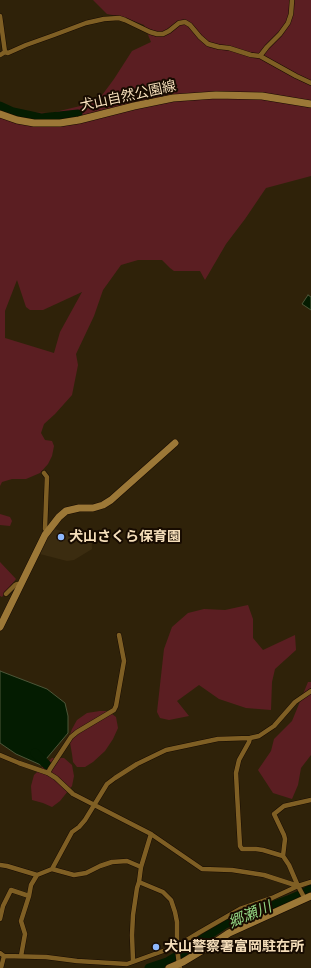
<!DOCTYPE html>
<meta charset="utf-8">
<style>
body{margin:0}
canvas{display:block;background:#2f2209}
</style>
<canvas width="311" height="968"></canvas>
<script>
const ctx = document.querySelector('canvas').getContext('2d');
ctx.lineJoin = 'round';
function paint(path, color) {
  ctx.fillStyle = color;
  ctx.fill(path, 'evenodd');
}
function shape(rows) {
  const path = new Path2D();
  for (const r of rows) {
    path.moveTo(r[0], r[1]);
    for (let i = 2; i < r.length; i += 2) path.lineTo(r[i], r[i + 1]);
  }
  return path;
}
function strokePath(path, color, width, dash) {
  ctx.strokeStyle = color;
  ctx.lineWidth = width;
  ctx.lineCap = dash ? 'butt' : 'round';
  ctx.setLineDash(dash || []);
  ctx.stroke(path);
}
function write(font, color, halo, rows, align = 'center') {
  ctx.font = font + ' "Alegreya Sans","Noto Sans JP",sans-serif';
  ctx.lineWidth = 4;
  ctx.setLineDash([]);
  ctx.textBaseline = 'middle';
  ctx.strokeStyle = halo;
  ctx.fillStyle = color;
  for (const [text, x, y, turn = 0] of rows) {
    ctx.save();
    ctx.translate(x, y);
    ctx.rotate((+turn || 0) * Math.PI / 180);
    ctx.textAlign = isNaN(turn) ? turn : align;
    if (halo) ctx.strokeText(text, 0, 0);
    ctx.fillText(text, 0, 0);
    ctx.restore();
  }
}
const built = shape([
 [54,529,62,531,90,533,91,534,92,549,74,560,67,561,40,554,48,536]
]);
const green = shape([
 [93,0,311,0,311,176,266,188,245,219,226,244,205,280,200,271,174,271,170,268,162,260,138,260,121,265,103,290,94,316,76,354,78,365,72,395,55,414,44,424,41,433,45,440,52,441,54,446,52,456,48,464,40,473,26,479,12,479,2,482,0,486,0,105,14,112,51,113,97,102,114,79,132,51,151,42,144,25,123,17,107,14],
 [17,280,26,307,30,310,43,310,82,292,60,332,54,353,5,338,5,311],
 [0,514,10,517,12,521,10,526,0,525],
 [0,562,16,579,2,597,0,596],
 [248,605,253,619,253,638,263,650,295,635,296,650,275,669,272,682,271,710,246,708,219,699,199,685,177,701,189,716,169,720,160,718,157,712,164,649,172,627,188,613,204,609,225,610],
 [308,682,311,682,311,755,301,768,298,785,292,799,273,793,258,770,271,751,274,739,292,721],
 [100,711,108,711,116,717,118,728,113,739,105,751,93,762,85,767,77,767,73,762,72,754,69,737,72,729,77,720,87,713],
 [52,758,64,758,72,765,74,776,72,786,60,801,52,807,43,803,32,800,31,786,34,775]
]);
const water = shape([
 [308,295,311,297,311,310,302,304,308,295],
 [0,671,47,689,65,703,68,716,68,733,41,765,16,754,0,743,0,671]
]);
const river = shape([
 [0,106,13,112,41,118,78,114],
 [35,753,47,765],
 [149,968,167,962,182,953,225,924,288,900,304,893,311,889]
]);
const street = shape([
 [0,16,5,52],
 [0,55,5,52,8,53,26,45,54,35,86,23,104,19,119,18,125,20,150,32,157,34,163,34,169,31,179,23,185,22,190,25,200,37,208,44,219,47,229,48,251,55,260,56,296,76,311,83],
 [260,56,267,47,280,34,288,23,291,14,292,0],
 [44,473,47,477,45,529,48,531],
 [6,594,15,585,17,584,20,585],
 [250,738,249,742,239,760,236,773,237,793,240,846,242,849,256,849,263,850,283,856],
 [0,755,19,763,48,773,56,778,73,794,151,834,202,869,232,870,264,875,298,886],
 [48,773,50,769,71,737,77,732,114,710,116,706,124,661,119,635],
 [0,865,7,866,37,875],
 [52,869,72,832,79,827,85,820,107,784,115,778,137,764,166,750,218,739,250,738,259,736,274,726,295,702,311,691],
 [139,882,163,892,171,900,175,912,177,922,177,946,179,965,180,968],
 [305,899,298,886,289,865,283,856,285,839,284,835,274,814,284,806,311,800],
 [0,919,3,906,11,890,29,896],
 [0,953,4,956,46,957,77,961,127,964,177,946,200,932,240,909,272,898,298,886,311,882],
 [21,956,25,934,21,921,29,896,31,885,37,875,52,869,74,875,86,873,100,866,112,862,127,861,141,867],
 [133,961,132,935,133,915,137,888,139,882,141,867,151,834],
 [1,968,4,956]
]);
const secondary = shape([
 [0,114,17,120,34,123,60,123,79,120,134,106,173,98,216,95,262,96,311,104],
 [0,627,45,535,59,517,66,511,79,508,93,508,103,505,111,500,175,443],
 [169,968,183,962,208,947,229,933,311,896]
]);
const markers = [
 [61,537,4,"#8eb8fd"],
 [156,947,4,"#8eb8fd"]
];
const streetNames = [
 ["犬山自然公園線",128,96,-12]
];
const poiNames = [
 ["犬山さくら保育園",69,537],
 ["犬山警察署富岡駐在所",164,947]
];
const waterNames = [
 ["郷瀬川",250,915,-23]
];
paint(built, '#3b2c10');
paint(green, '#5b1e22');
paint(water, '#041c01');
strokePath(water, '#4c5638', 1);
strokePath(river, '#041c01', 9);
strokePath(street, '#170b00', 5.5);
strokePath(secondary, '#170b00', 8);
strokePath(street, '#7f5f24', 4.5);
strokePath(secondary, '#9c7837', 7);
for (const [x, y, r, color] of markers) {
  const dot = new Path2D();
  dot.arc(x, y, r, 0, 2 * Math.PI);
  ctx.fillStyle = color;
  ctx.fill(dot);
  strokePath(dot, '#170b00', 1.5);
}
write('14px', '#f5deba', '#170b00', streetNames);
write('bold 14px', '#f5deba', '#170b00', poiNames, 'left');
write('italic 15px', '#93d683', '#170b00', waterNames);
</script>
